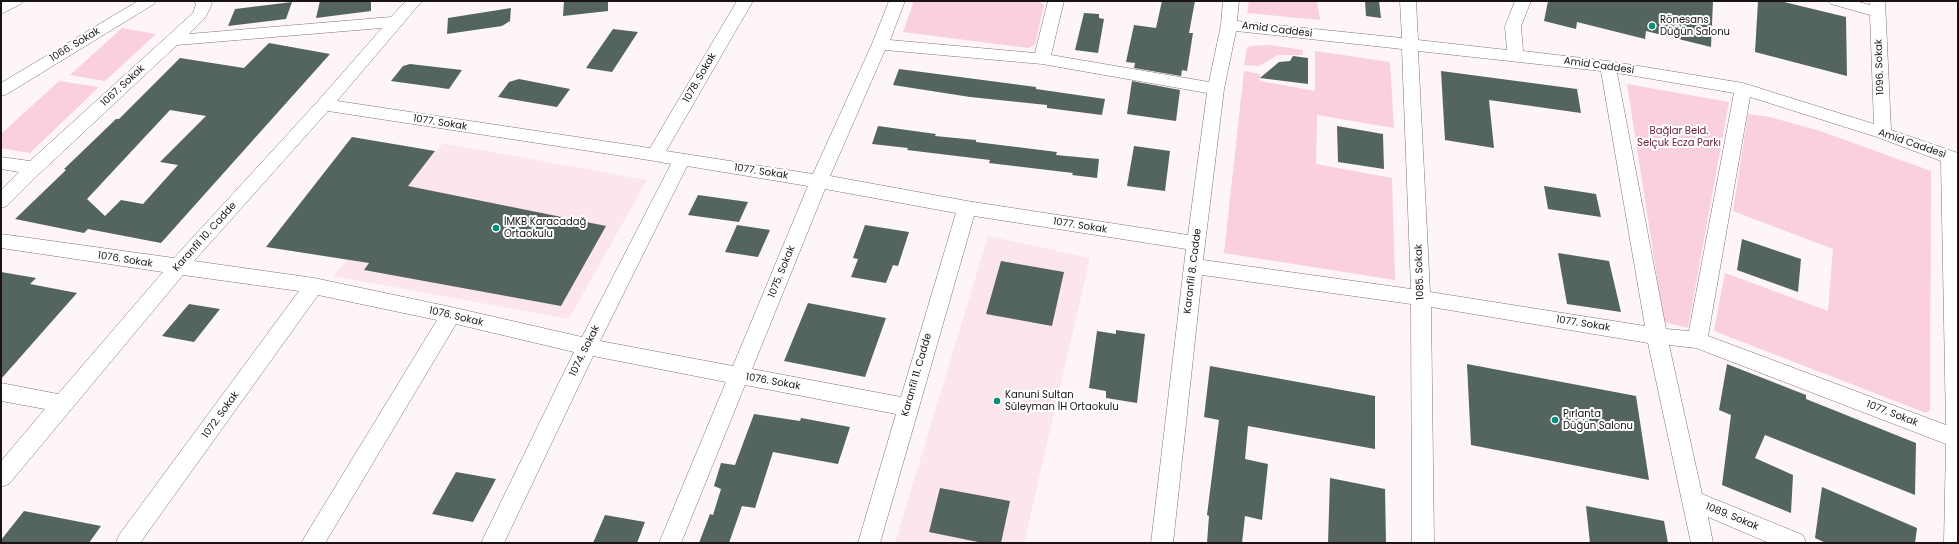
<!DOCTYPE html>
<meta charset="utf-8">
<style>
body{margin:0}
#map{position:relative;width:1959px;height:544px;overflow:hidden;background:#fdf5f7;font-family:Poppins,sans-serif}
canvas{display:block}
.frame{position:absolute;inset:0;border:2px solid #191315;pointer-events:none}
</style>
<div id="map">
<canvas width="1959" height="544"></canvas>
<div class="frame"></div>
</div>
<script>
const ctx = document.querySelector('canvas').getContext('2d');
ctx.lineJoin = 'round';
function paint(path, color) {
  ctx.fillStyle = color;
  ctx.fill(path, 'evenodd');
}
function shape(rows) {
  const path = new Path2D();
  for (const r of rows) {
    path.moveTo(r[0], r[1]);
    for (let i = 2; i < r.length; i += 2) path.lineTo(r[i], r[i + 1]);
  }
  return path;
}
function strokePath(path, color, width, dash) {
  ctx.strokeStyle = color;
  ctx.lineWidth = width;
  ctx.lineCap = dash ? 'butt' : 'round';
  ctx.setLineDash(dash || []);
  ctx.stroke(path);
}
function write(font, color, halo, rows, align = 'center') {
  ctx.font = font + ' Poppins,sans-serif';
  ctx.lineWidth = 4;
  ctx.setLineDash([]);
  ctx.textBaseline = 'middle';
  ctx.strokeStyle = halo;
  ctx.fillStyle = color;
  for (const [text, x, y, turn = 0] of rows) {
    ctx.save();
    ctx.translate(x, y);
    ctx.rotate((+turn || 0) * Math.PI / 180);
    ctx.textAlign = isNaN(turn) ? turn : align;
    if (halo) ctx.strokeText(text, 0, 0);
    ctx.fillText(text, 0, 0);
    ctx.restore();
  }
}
const built = shape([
 [443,143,647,180,569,319,333,276],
 [988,236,1090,258,1024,543,895,543]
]);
const green = shape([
 [914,1,1038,1,1044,5,1035,45,1028,48,903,32],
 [1249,1,1317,1,1320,20,1247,13],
 [122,28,156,34,105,81,70,75],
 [1270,45,1303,50,1303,55,1278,55,1259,66,1244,65,1247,48,1251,46],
 [1315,51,1390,62,1394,128,1317,115,1316,164,1392,178,1395,280,1224,253,1244,71,1260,74,1260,81,1315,91],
 [59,81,99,87,30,153,1,148,1,134],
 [1627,84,1729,102,1688,328,1664,322],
 [1748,114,1770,117,1820,131,1931,171,1930,410,1926,413,1714,331,1725,273,1828,311,1833,249,1733,211]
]);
const building = shape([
 [320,1,371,1,371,11,316,18],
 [564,1,608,1,608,11,563,16],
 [1162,1,1195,1,1189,33,1193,33,1187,71,1182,70,1181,76,1134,68,1135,63,1126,62,1134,25,1156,28],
 [1365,1,1379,1,1381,18,1366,16],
 [1548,1,1713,1,1711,47,1646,31,1645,39,1577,22,1576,29,1544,21],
 [1758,1,1780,1,1846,17,1847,76,1755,52],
 [292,2,286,19,228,26,235,9],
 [511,8,510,21,502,26,447,34,448,18],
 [1084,13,1099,14,1099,18,1104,19,1098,53,1075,50],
 [613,29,638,32,612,72,586,68],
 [269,43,330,54,161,243,88,229,84,233,15,219,66,170,64,169,116,119,119,119,180,58,244,68],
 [170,110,206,116,160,162,178,165,143,204,121,200,105,216,87,199],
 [1293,56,1308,58,1308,84,1260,78,1279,62,1290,61],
 [410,64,462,70,449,89,391,81,403,66],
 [899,69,1036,87,1036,89,1105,99,1102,115,1047,108,1047,105,970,97,893,85],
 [1441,71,1577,89,1581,113,1489,100,1494,148,1445,140],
 [519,79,570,89,557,107,498,97,509,82],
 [1132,81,1180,90,1176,121,1127,114],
 [878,126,936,134,935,136,976,140,976,142,1057,152,1056,155,1099,159,1097,178,1072,175,1073,173,989,163,990,160,907,150,908,148,872,144],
 [1337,126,1383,134,1384,169,1338,162],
 [352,137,435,151,408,186,606,226,561,306,364,270,369,263,266,247],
 [1134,146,1170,151,1165,191,1127,186],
 [1544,186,1596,194,1601,217,1548,209],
 [698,195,748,202,739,222,688,215],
 [737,225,770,230,758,257,725,252],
 [865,225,909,232,898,266,893,265,886,283,851,277,858,259,853,258],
 [1742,239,1801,259,1798,292,1737,270],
 [1558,253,1609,261,1621,312,1567,304],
 [1001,261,1064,272,1052,326,986,314],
 [1,272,36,278,30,284,77,293,1,379],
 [808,303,886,318,865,377,784,361],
 [189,304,220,309,194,342,162,336],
 [1116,330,1145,334,1137,403,1106,398,1106,391,1089,388,1097,331,1116,334],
 [1467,364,1636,396,1649,480,1471,445],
 [1727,364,1806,395,1806,399,1916,443,1915,495,1765,435,1755,458,1793,475,1791,513,1722,485,1731,415,1719,410],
 [1210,366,1375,396,1375,449,1248,426,1245,459,1268,464,1262,520,1245,516,1242,543,1207,543,1209,516,1207,515,1219,420,1204,417],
 [754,414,800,421,801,418,850,427,838,464,773,452,755,508,742,506,729,543,699,543,710,514,713,515,721,489,714,486,721,463,735,465],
 [456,472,496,479,473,522,432,514],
 [1330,478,1385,489,1386,543,1328,543],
 [1822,487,1917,528,1915,543,1826,543,1815,538],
 [940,488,1010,501,1001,543,983,543,929,532],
 [1586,506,1664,521,1668,543,1590,543],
 [24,511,101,526,89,543,1,543,1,540],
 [605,515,645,522,637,543,593,543]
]);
const minor = shape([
 [4,1,24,1,21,4,1,14,1,3,4,1],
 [138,1,157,1,154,4,7,94,1,96,1,83,138,1],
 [194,1,210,1,212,4,205,18,189,34,391,17,406,1,422,1,337,101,650,148,737,1,753,1,666,151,813,174,872,44,889,1,905,1,890,40,1035,53,1048,1,1064,1,1051,55,1209,82,1221,25,1223,1,1239,1,1237,21,1402,38,1400,1,1416,1,1418,40,1507,50,1505,26,1515,1,1531,1,1521,26,1523,51,1608,61,1743,83,1874,124,1870,15,1831,4,1828,1,1855,1,1870,5,1869,1,1885,1,1891,130,1958,153,1958,543,1944,543,1946,444,1696,348,1669,345,1702,494,1803,535,1806,543,1769,543,1708,517,1713,543,1691,543,1648,343,1431,307,1434,543,1412,543,1411,304,1202,275,1173,543,1151,543,1186,249,974,216,880,543,858,543,896,414,745,385,681,543,659,543,726,382,593,356,504,543,481,543,574,352,456,324,325,543,301,543,437,320,318,295,140,543,116,543,119,535,299,291,183,275,9,484,1,487,1,461,45,409,1,401,1,383,58,394,163,272,1,248,1,234,174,258,318,101,382,28,177,45,40,173,7,206,1,208,1,190,19,172,1,169,1,157,30,161,193,13,196,4,194,1],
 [1236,31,1402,49,1411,289,1203,260,1224,89,1236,31],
 [885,50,1042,64,1207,93,1188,235,967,201,830,176,885,50],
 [1418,51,1601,71,1645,326,1430,292,1418,51],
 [1617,73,1734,93,1689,331,1666,329,1617,73],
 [1750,97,1877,137,1941,161,1946,425,1708,336,1750,97],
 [328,111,655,161,671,164,582,337,451,307,314,278,194,261,328,111],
 [687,166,808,186,733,366,600,341,687,166],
 [825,189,956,213,901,397,752,369,825,189]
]);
const markers = [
 [1652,26,4,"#008f79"],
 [496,228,4,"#008f79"],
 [997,401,4,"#008f79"],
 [1555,420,4,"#008f79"]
];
const poiNames = [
 ["Rönesans",1660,20],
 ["Düğün Salonu",1660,32],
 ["İMKB Karacadağ",504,222],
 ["Ortaokulu",504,234],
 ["Kanuni Sultan",1005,395],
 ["Süleyman İH Ortaokulu",1005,407],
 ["Pırlanta",1563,414],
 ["Düğün Salonu",1563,426]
];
const streetNames = [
 ["Amid Caddesi",1277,30,7],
 ["1066. Sokak",75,45,-31],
 ["Amid Caddesi",1599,66,8],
 ["1096. Sokak",1880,67,-92],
 ["1078. Sokak",700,78,-60],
 ["1067. Sokak",123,86,-43],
 ["1077. Sokak",440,123,9],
 ["Amid Caddesi",1912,144,19],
 ["1077. Sokak",761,172,9],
 ["1077. Sokak",1080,226,9],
 ["Karanfil 10. Cadde",205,237,-48],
 ["1076. Sokak",125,260,9],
 ["Karanfil 8. Cadde",1193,271,-83],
 ["1075. Sokak",782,272,-68],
 ["1085. Sokak",1420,272,-92],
 ["1076. Sokak",456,317,13],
 ["1077. Sokak",1583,324,9],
 ["1074. Sokak",585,351,-64],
 ["Karanfil 11. Cadde",917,375,-74],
 ["1076. Sokak",773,382,10],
 ["1077. Sokak",1892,414,21],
 ["1072. Sokak",221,415,-54],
 ["1089. Sokak",1732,517,22]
];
const parkNames = [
 ["Bağlar Beld.",1679,131],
 ["Selçuk Ecza Parkı",1679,143]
];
paint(built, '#fce6ec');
paint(green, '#f9d0dc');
paint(building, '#546560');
strokePath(minor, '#817176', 1);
paint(minor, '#fff');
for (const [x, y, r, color] of markers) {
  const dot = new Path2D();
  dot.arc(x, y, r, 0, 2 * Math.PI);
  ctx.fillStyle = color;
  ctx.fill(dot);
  strokePath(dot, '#fff', 1.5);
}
write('10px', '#191315', '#fff', poiNames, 'left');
write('10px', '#191315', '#fff', streetNames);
write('10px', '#6c2341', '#fff', parkNames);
</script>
